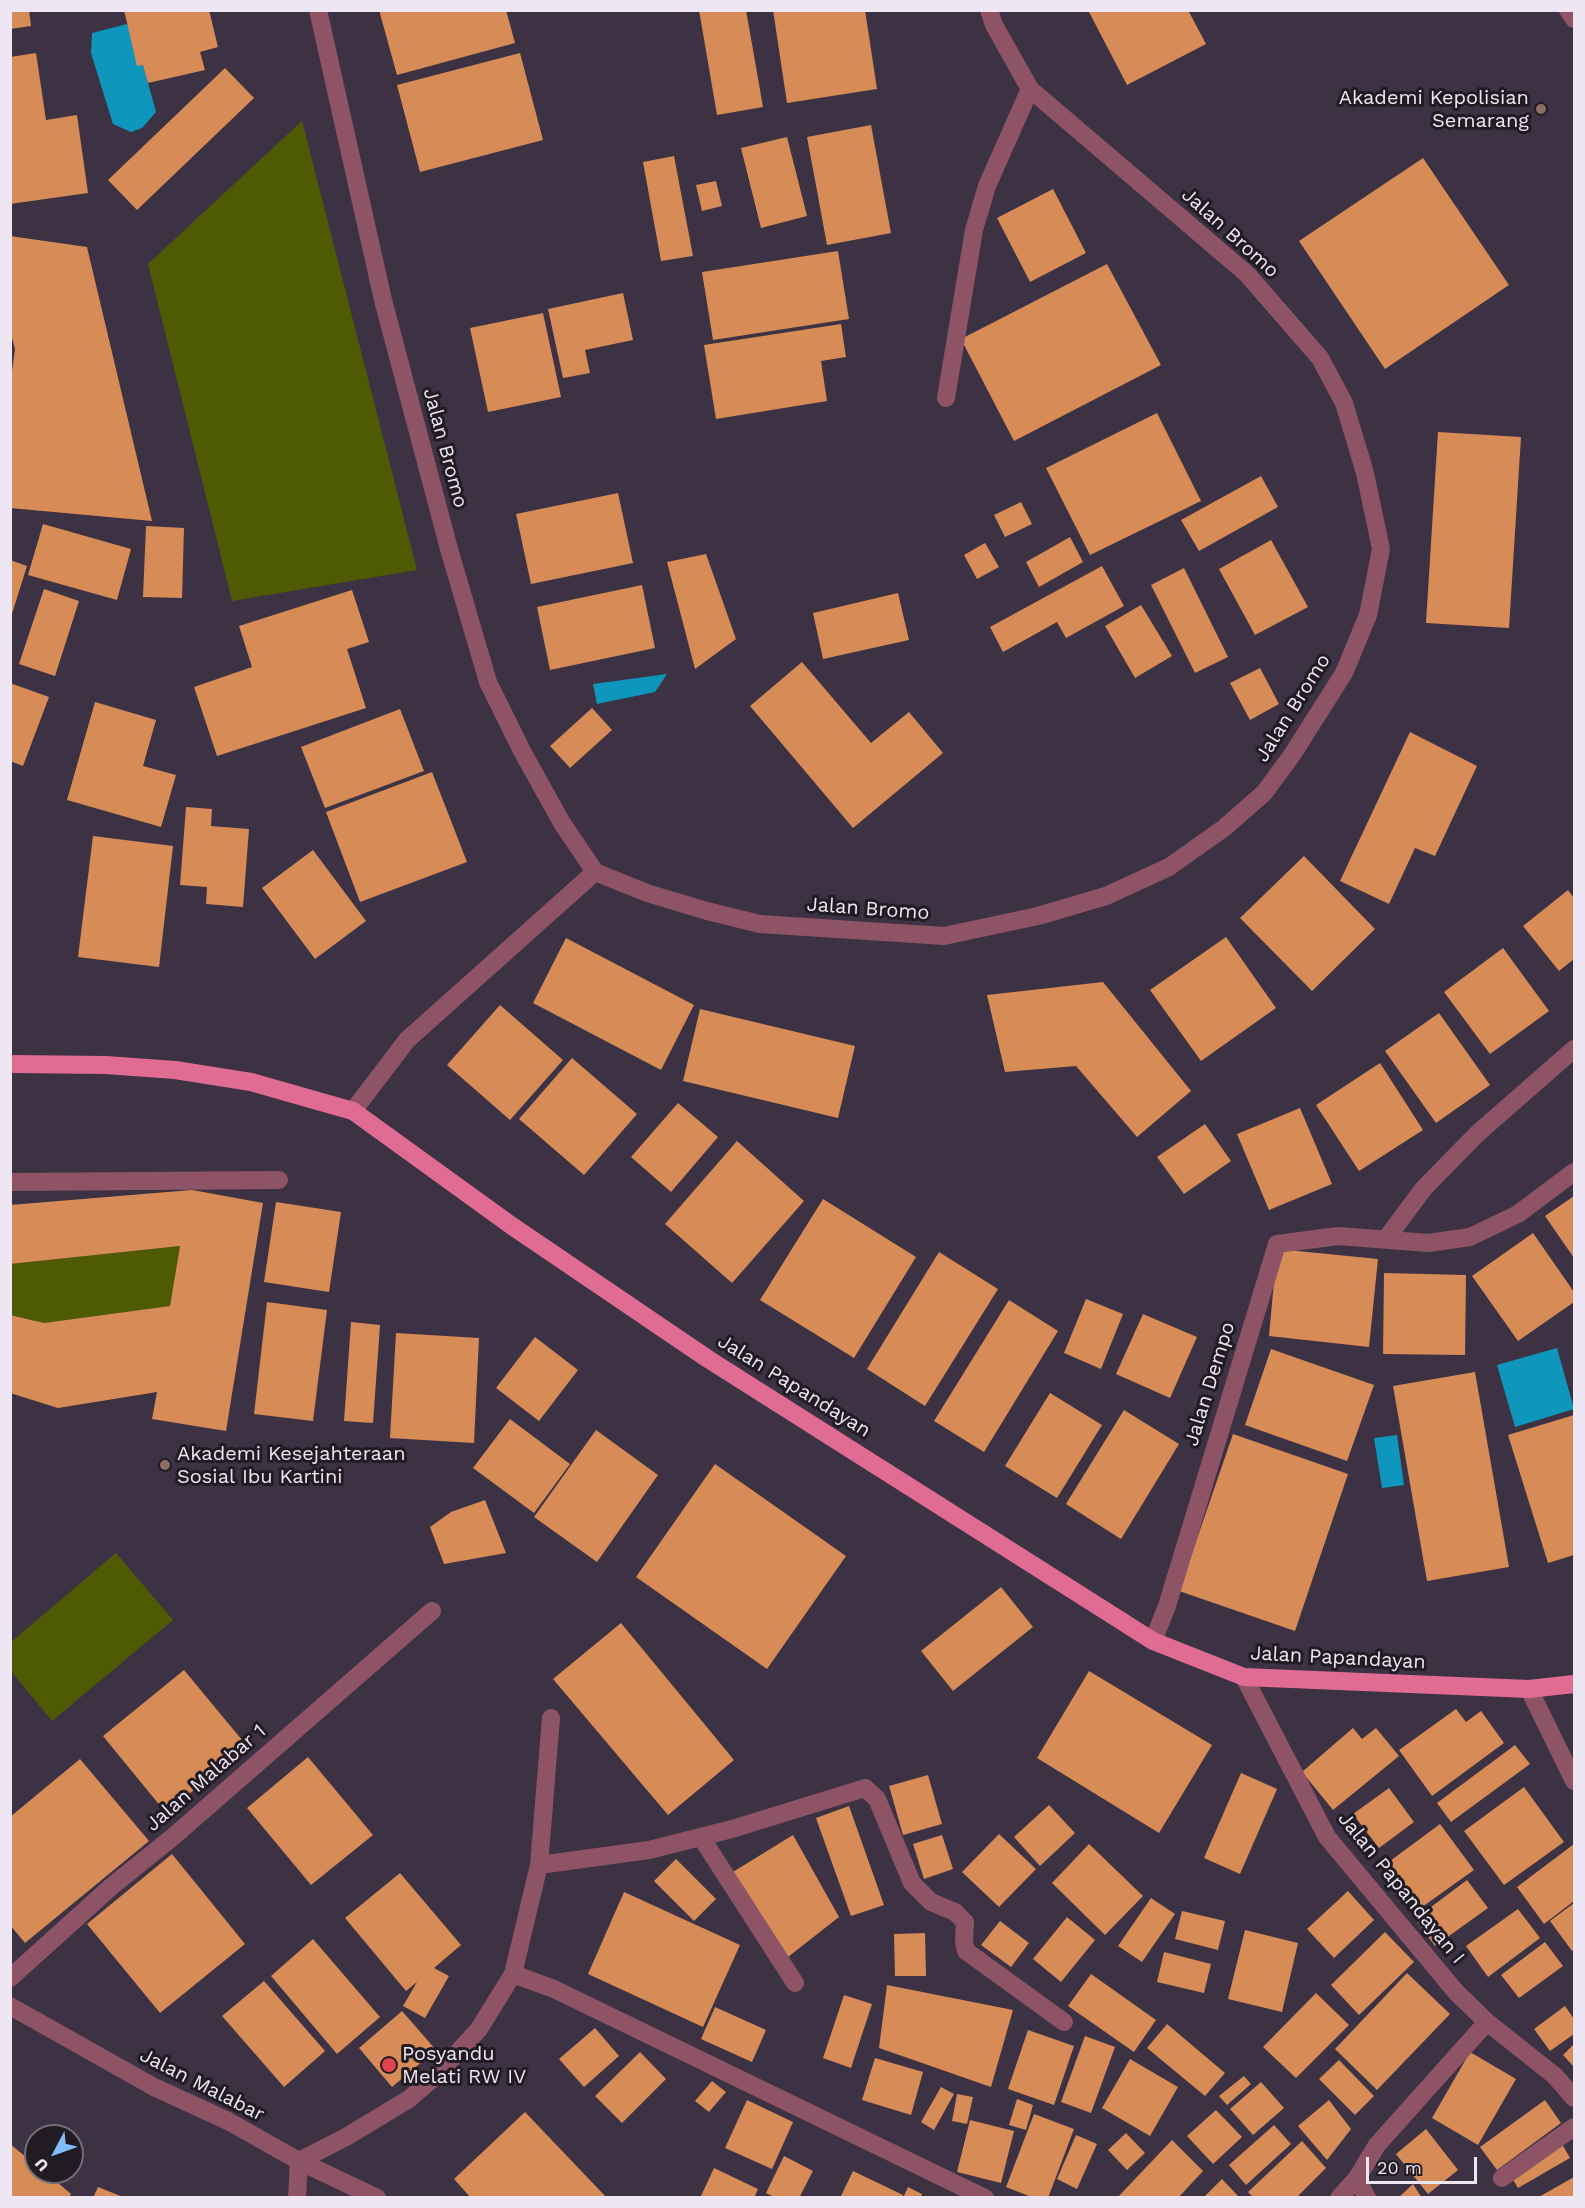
<!DOCTYPE html>
<style>
body{margin:0}
#map{position:relative;width:1585px;height:2208px;overflow:hidden;background:#3d3244;font-family:"Work Sans",sans-serif}
canvas{display:block}
.frame{position:absolute;inset:0;border:12px solid #eee7f3;pointer-events:none}
.north{position:absolute;left:24px;top:2124px;width:60px;height:60px;box-sizing:border-box;background:#211c24;border:2px solid #736d77;border-radius:50%;rotate:229deg;font-size:16px;font-weight:700;line-height:24px;text-align:center;color:#eee7f3}
.north::after{content:'';display:block;margin:auto;width:21px;height:27px;background:#83bcfa;clip-path:polygon(50% 0,100% 100%,50% 72%,0 100%)}
.scale{position:absolute;left:1366px;top:2157px;width:111px;height:27px;box-sizing:border-box;border:3px solid #eee7f3;border-top:0;padding-left:8px;font-size:18px;line-height:21px;white-space:nowrap;color:#eee7f3;-webkit-text-stroke:4px #211c24;paint-order:stroke}
</style>
<div id="map">
<canvas width="1585" height="2208"></canvas>
<div class="frame"></div>
<div class="north">U</div>
<div class="scale">20 m</div>
</div>
<script>
const ctx = document.querySelector('canvas').getContext('2d');
ctx.lineJoin = 'round';
function paint(path, color) {
  ctx.fillStyle = color;
  ctx.fill(path, 'evenodd');
}
function shape(rows) {
  const path = new Path2D();
  for (const r of rows) {
    path.moveTo(r[0], r[1]);
    for (let i = 2; i < r.length; i += 2) path.lineTo(r[i], r[i + 1]);
  }
  return path;
}
function strokePath(path, color, width, dash) {
  ctx.strokeStyle = color;
  ctx.lineWidth = width;
  ctx.lineCap = dash ? 'butt' : 'round';
  ctx.setLineDash(dash || []);
  ctx.stroke(path);
}
function write(font, color, halo, rows, align = 'center') {
  ctx.font = font + ' "Work Sans",sans-serif';
  ctx.lineWidth = 6;
  ctx.setLineDash([]);
  ctx.textBaseline = 'middle';
  ctx.strokeStyle = halo;
  ctx.fillStyle = color;
  for (const [text, x, y, turn = 0] of rows) {
    ctx.save();
    ctx.translate(x, y);
    ctx.rotate((+turn || 0) * Math.PI / 180);
    ctx.textAlign = isNaN(turn) ? turn : align;
    if (halo) ctx.strokeText(text, 0, 0);
    ctx.fillText(text, 0, 0);
    ctx.restore();
  }
}
const green = shape([
 [302,121,417,570,232,601,148,264],
 [180,1246,170,1306,44,1323,11,1315,10,1264],
 [116,1553,173,1620,52,1721,11,1671,11,1642]
]);
const water = shape([
 [127,24,143,65,156,112,142,128,131,132,113,124,91,53,92,33],
 [667,674,655,692,597,704,593,684],
 [1557,1348,1574,1409,1515,1427,1497,1365],
 [1397,1435,1404,1485,1382,1488,1374,1438]
]);
const building = shape([
 [10,10,29,10,31,26,10,29],
 [124,10,209,10,218,47,200,52,205,70,148,83,143,65,137,66],
 [379,10,506,10,515,43,397,75],
 [699,10,746,10,763,107,717,115],
 [773,10,865,10,877,89,787,103],
 [1088,10,1188,10,1206,44,1127,85],
 [36,53,46,120,77,115,88,193,10,204,10,57],
 [520,53,543,140,420,172,397,85],
 [225,68,254,98,137,210,108,180],
 [871,125,891,233,827,245,807,137],
 [787,137,807,216,761,228,741,148],
 [674,156,693,256,661,261,643,162],
 [1423,158,1509,285,1385,369,1299,241],
 [716,181,722,206,702,211,696,185],
 [1053,189,1086,253,1030,282,997,218],
 [10,236,87,247,152,521,10,508,10,385,15,349,10,331],
 [838,251,849,319,713,340,702,272],
 [1107,264,1161,365,1014,441,961,339],
 [623,293,633,340,585,350,590,373,563,378,548,309],
 [543,313,561,397,488,412,470,328],
 [841,324,846,357,821,361,827,401,716,419,704,345],
 [1157,413,1201,501,1090,555,1046,468],
 [1438,432,1521,437,1509,628,1426,623],
 [1261,476,1278,507,1199,551,1181,520],
 [618,493,633,563,531,584,516,514],
 [1021,502,1032,524,1005,537,994,515],
 [43,524,131,549,117,600,28,575],
 [146,526,184,528,182,598,143,597],
 [1070,537,1083,562,1039,587,1026,562],
 [1271,540,1308,607,1255,635,1219,569],
 [985,543,999,567,977,579,964,555],
 [706,554,736,639,695,669,667,562],
 [10,560,27,566,11,617,10,617],
 [1102,566,1124,606,1066,638,1057,622,1003,652,990,627],
 [1184,568,1228,657,1195,673,1151,585],
 [642,585,655,648,550,670,537,607],
 [44,589,79,601,55,676,19,664],
 [352,590,369,642,347,649,366,708,217,756,194,687,252,667,239,626],
 [898,593,909,640,823,659,813,613],
 [1141,605,1172,656,1135,678,1105,626],
 [802,662,871,743,909,712,943,753,853,828,750,706],
 [1260,668,1279,704,1250,720,1230,683],
 [10,683,49,697,23,766,10,761],
 [95,702,156,720,143,766,176,775,161,827,67,800],
 [592,708,612,730,570,768,550,746],
 [400,709,424,771,325,808,301,747],
 [1410,732,1477,766,1435,856,1415,848,1389,904,1340,881],
 [432,772,467,862,360,902,326,812],
 [186,807,212,809,211,826,249,829,243,907,206,904,207,887,180,885],
 [93,836,173,846,159,967,78,957],
 [313,850,366,921,315,959,262,888],
 [1304,856,1375,929,1312,991,1240,918],
 [1568,890,1574,898,1574,959,1559,971,1523,926],
 [1226,937,1276,1008,1201,1061,1150,990],
 [566,938,694,1005,661,1070,533,1003],
 [1503,948,1549,1011,1490,1054,1444,992],
 [1103,982,1191,1091,1137,1137,1076,1066,1005,1072,987,995],
 [500,1005,563,1060,510,1120,447,1065],
 [700,1009,855,1046,838,1118,683,1081],
 [1439,1013,1490,1085,1436,1123,1385,1051],
 [572,1058,637,1114,584,1175,519,1119],
 [1380,1063,1423,1130,1359,1171,1316,1105],
 [678,1103,718,1137,671,1192,631,1157],
 [1300,1108,1332,1184,1269,1210,1237,1134],
 [1205,1124,1231,1161,1184,1194,1157,1157],
 [737,1141,804,1201,732,1283,665,1224],
 [192,1190,263,1203,226,1431,152,1419,157,1392,58,1408,10,1393,10,1315,44,1323,170,1306,180,1246,10,1264,10,1205],
 [1574,1196,1574,1258,1545,1216],
 [823,1199,916,1257,854,1358,760,1300],
 [276,1202,341,1212,329,1292,264,1282],
 [1533,1233,1574,1292,1574,1302,1518,1341,1472,1276],
 [1277,1249,1378,1259,1369,1347,1269,1336],
 [939,1252,998,1289,925,1406,867,1369],
 [1384,1273,1466,1275,1465,1355,1383,1354],
 [1086,1299,1123,1314,1101,1369,1064,1353],
 [1009,1300,1058,1331,984,1452,934,1421],
 [267,1302,327,1310,313,1421,254,1414],
 [1143,1314,1197,1337,1170,1398,1116,1374],
 [351,1322,380,1325,373,1423,344,1421],
 [396,1333,479,1338,474,1443,390,1438],
 [535,1337,578,1370,539,1421,496,1388],
 [1271,1349,1374,1385,1347,1461,1245,1425],
 [1475,1372,1509,1567,1427,1581,1393,1386],
 [1050,1393,1102,1425,1057,1498,1005,1466],
 [1124,1410,1179,1444,1121,1539,1066,1504],
 [1574,1415,1574,1555,1548,1563,1508,1435],
 [510,1419,570,1464,534,1513,473,1468],
 [596,1430,658,1475,597,1562,534,1517],
 [1233,1434,1348,1474,1295,1631,1179,1591],
 [715,1464,846,1556,767,1669,636,1577],
 [485,1500,506,1553,444,1564,430,1527,451,1512],
 [1001,1587,1033,1627,953,1691,921,1651],
 [621,1623,734,1760,668,1815,553,1679],
 [184,1670,247,1746,166,1813,103,1736],
 [1089,1671,1212,1745,1159,1833,1037,1758],
 [1456,1709,1466,1722,1481,1711,1504,1743,1432,1796,1399,1750],
 [1353,1728,1362,1739,1376,1728,1399,1756,1333,1810,1302,1772],
 [1515,1745,1530,1764,1451,1822,1437,1803],
 [308,1757,373,1835,311,1885,247,1808],
 [80,1759,149,1841,25,1943,10,1925,10,1817],
 [1241,1773,1277,1789,1240,1874,1204,1858],
 [928,1775,942,1824,903,1835,889,1786],
 [1524,1787,1564,1842,1504,1885,1464,1831],
 [1389,1788,1414,1822,1379,1848,1353,1814],
 [1049,1805,1075,1833,1040,1866,1014,1837],
 [849,1806,884,1905,851,1916,816,1818],
 [1440,1824,1474,1870,1415,1912,1382,1867],
 [999,1834,1036,1869,999,1907,962,1872],
 [793,1835,839,1917,788,1957,728,1875],
 [942,1835,953,1869,924,1879,913,1844],
 [1089,1844,1143,1896,1105,1935,1052,1883],
 [1574,1844,1574,1901,1544,1924,1517,1887],
 [172,1854,245,1944,160,2013,87,1924],
 [676,1859,716,1899,694,1921,654,1881],
 [400,1873,461,1945,434,1968,449,1976,425,2018,403,2006,417,1982,406,1991,345,1918],
 [1467,1880,1488,1908,1435,1946,1415,1919],
 [1348,1891,1374,1920,1334,1958,1307,1929],
 [624,1892,740,1945,703,2027,588,1974],
 [1151,1898,1175,1914,1142,1962,1118,1946],
 [1574,1903,1574,1949,1572,1951,1550,1921],
 [1518,1909,1540,1938,1488,1977,1466,1946],
 [1182,1911,1225,1921,1218,1950,1175,1939],
 [1067,1917,1095,1940,1061,1982,1033,1959],
 [1000,1921,1029,1943,1011,1967,981,1945],
 [1245,1930,1298,1943,1282,2012,1228,1999],
 [1385,1932,1414,1962,1359,2015,1331,1985],
 [925,1933,926,1976,895,1976,894,1934],
 [313,1939,380,2017,337,2054,271,1976],
 [1545,1942,1563,1966,1519,1998,1501,1975],
 [1164,1952,1211,1964,1204,1993,1157,1982],
 [1407,1973,1450,2014,1377,2090,1335,2049],
 [1091,1974,1156,2020,1134,2052,1068,2006],
 [264,1981,325,2051,284,2087,222,2016],
 [887,1985,1013,2010,991,2087,879,2048],
 [1316,1993,1349,2025,1296,2078,1263,2047],
 [844,1995,872,2004,851,2068,823,2058],
 [1565,2006,1574,2019,1574,2034,1550,2051,1534,2029],
 [715,2007,766,2030,752,2062,701,2039],
 [402,2011,436,2050,392,2087,359,2048],
 [1167,2024,1225,2073,1205,2096,1147,2048],
 [595,2028,619,2056,584,2087,559,2059],
 [1028,2030,1074,2046,1054,2105,1008,2089],
 [1085,2036,1115,2047,1091,2113,1061,2102],
 [1574,2044,1574,2067,1563,2055],
 [640,2052,666,2079,622,2123,595,2096],
 [1470,2052,1516,2079,1478,2145,1432,2118],
 [875,2058,923,2072,911,2115,862,2100],
 [1130,2059,1178,2087,1150,2136,1102,2108],
 [1339,2060,1374,2096,1355,2115,1319,2079],
 [1244,2076,1251,2084,1227,2105,1219,2096],
 [712,2081,726,2092,709,2112,695,2101],
 [1261,2082,1284,2108,1253,2135,1230,2109],
 [941,2087,954,2094,934,2130,921,2122],
 [957,2094,973,2097,967,2124,952,2121],
 [1017,2099,1033,2105,1026,2130,1009,2125],
 [747,2100,793,2122,772,2169,725,2148],
 [1329,2100,1351,2129,1327,2160,1298,2126],
 [1545,2100,1561,2123,1497,2170,1480,2147],
 [1216,2110,1242,2137,1213,2164,1187,2136],
 [525,2112,607,2198,471,2198,454,2179],
 [1034,2114,1074,2129,1048,2198,1034,2198,1006,2187],
 [970,2120,1014,2131,1001,2183,957,2172],
 [1274,2125,1291,2144,1246,2185,1229,2165],
 [1426,2129,1458,2170,1428,2194,1396,2154],
 [1126,2133,1145,2153,1127,2170,1108,2150],
 [1076,2135,1097,2144,1077,2189,1057,2179],
 [1172,2140,1203,2171,1178,2198,1117,2198],
 [1302,2141,1326,2168,1296,2198,1254,2198,1248,2192],
 [10,2144,36,2165,36,2172,45,2172,71,2194,69,2198,10,2198],
 [1562,2144,1570,2158,1518,2188,1510,2175],
 [784,2156,813,2171,799,2198,776,2198,766,2193],
 [714,2168,758,2189,754,2198,700,2198],
 [853,2171,903,2195,902,2198,840,2198],
 [1574,2177,1574,2198,1537,2198],
 [1222,2179,1240,2198,1203,2198],
 [1413,2184,1422,2198,1398,2198],
 [98,2187,123,2197,123,2198,93,2198],
 [908,2187,922,2194,921,2198,903,2198]
]);
const minor = shape([
 [318,10,383,300,449,549,488,682,522,751,562,823,595,872,647,893,707,911,760,924,944,936,1038,916,1106,896,1169,867,1224,828,1264,793,1292,755,1344,673,1368,615,1381,549,1365,473,1344,403,1320,358,1247,274,1030,89,994,25,989,10],
 [1568,10,1574,19],
 [946,398,974,230,987,186,1030,89],
 [353,1111,407,1040,595,872],
 [10,1182,279,1180],
 [1386,1239,1424,1188,1478,1133,1574,1049],
 [1153,1641,1167,1606,1277,1244,1338,1236,1428,1243,1470,1237,1518,1214,1574,1172],
 [1244,1677,1327,1837,1456,1992,1487,2022,1555,2076,1574,2098],
 [1529,1689,1574,1781],
 [701,1837,795,1983],
 [539,1865,649,1850,732,1829,865,1788,877,1799,912,1883,931,1902,955,1912,965,1922,964,1941,966,1951,1064,2022],
 [513,1974,554,1989,985,2198],
 [10,1978,112,1886,174,1836,432,1611],
 [10,2006,154,2087,228,2121,299,2161,377,2198],
 [299,2161,346,2137,409,2099,438,2074,479,2029,513,1974,539,1865,551,1718],
 [1357,2178,1367,2198],
 [1502,2178,1574,2127],
 [297,2198,299,2161],
 [1339,2198,1357,2178,1377,2145,1487,2022]
]);
const major = shape([
 [10,1064,106,1065,175,1070,251,1082,353,1111,512,1226,708,1359,1153,1641,1244,1677,1529,1689,1574,1684]
]);
const markers = [
 [1541,109,6,"#8d6e63"],
 [165,1465,6,"#8d6e63"],
 [389,2065,8,"#e0444e"]
];
const poiNames = [
 ["Akademi Kepolisian",1529,98,"right"],
 ["Semarang",1529,121,"right"],
 ["Akademi Kesejahteraan",177,1454],
 ["Sosial Ibu Kartini",177,1477],
 ["Posyandu",402,2054],
 ["Melati RW IV",402,2077]
];
const streetNames = [
 ["Jalan Bromo",1230,233,42],
 ["Jalan Bromo",445,448,75],
 ["Jalan Bromo",1293,708,-58],
 ["Jalan Bromo",868,909,4],
 ["Jalan Dempo",1210,1384,-73],
 ["Jalan Papandayan",794,1386,32],
 ["Jalan Papandayan",1338,1658,3],
 ["Jalan Malabar 1",206,1778,-41],
 ["Jalan Papandayan I",1401,1888,51],
 ["Jalan Malabar",202,2085,27]
];
paint(green, '#4f5b03');
paint(water, '#0f96bc');
paint(building, '#d78b56');
strokePath(minor, '#8e5465', 18);
strokePath(major, '#e06c93', 18);
for (const [x, y, r, color] of markers) {
  const dot = new Path2D();
  dot.arc(x, y, r, 0, 2 * Math.PI);
  ctx.fillStyle = color;
  ctx.fill(dot);
  strokePath(dot, '#211c24', 2);
}
write('20px', '#eee7f3', '#211c24', poiNames, 'left');
write('20px', '#eee7f3', '#211c24', streetNames);
</script>
